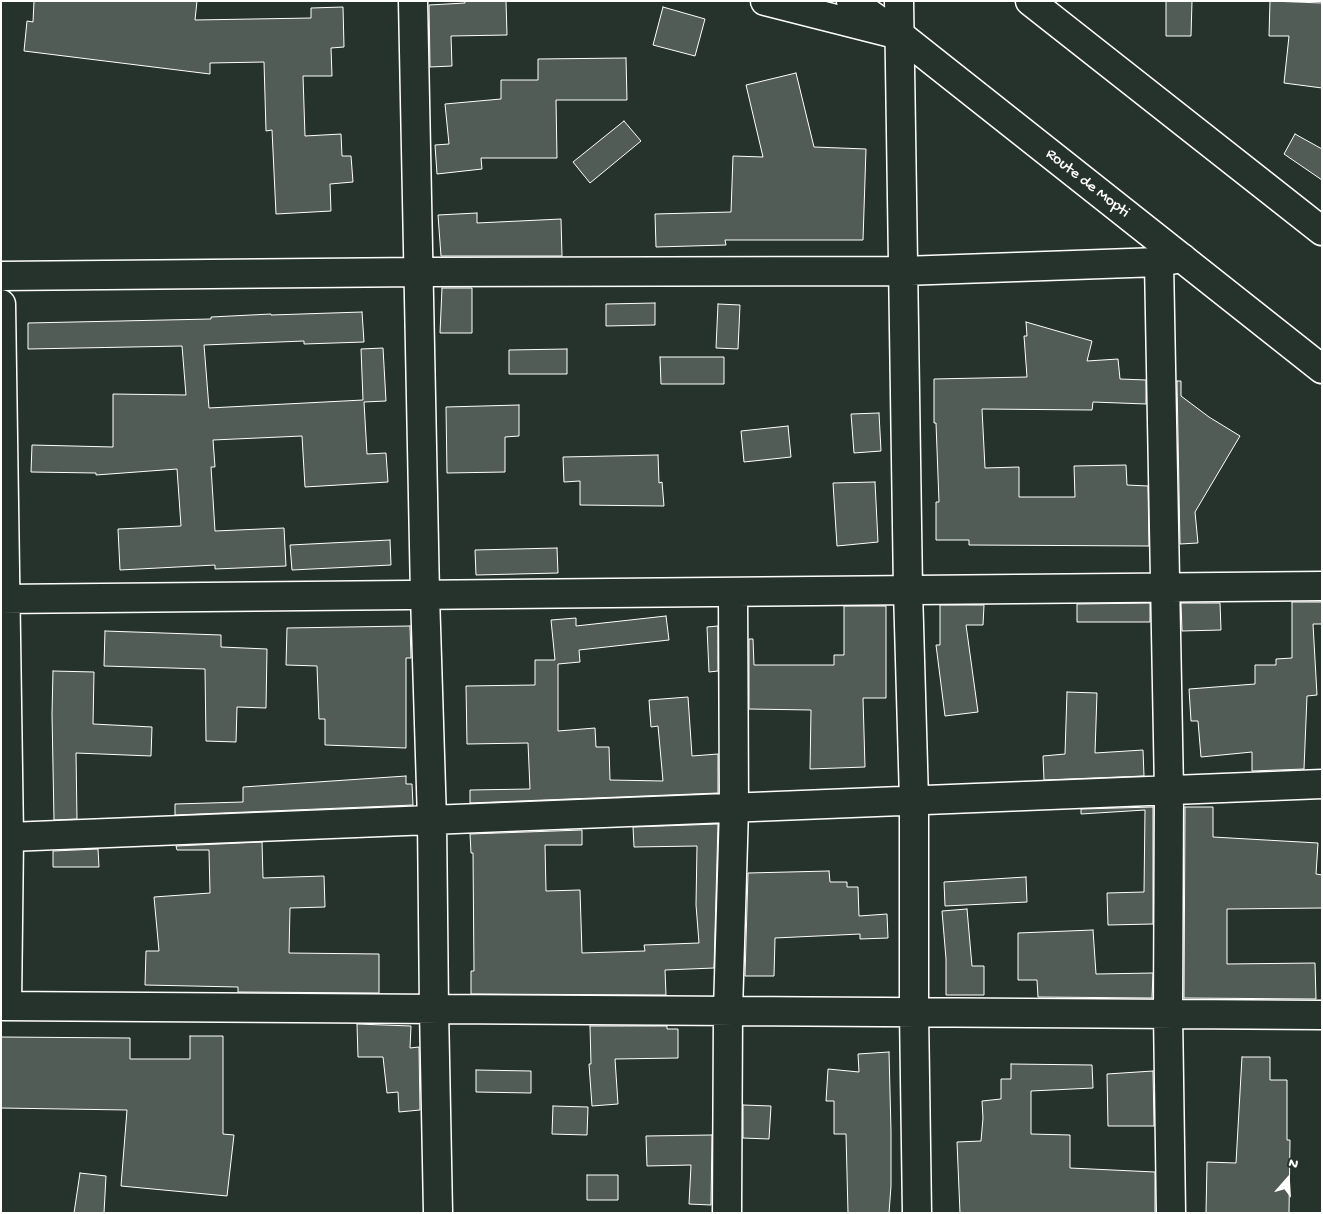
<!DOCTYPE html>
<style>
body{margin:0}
#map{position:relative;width:1323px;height:1214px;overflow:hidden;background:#26332d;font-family:"Gochi Hand",sans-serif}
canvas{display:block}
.frame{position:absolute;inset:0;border:2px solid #fff;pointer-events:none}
.north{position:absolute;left:1263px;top:1154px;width:50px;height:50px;-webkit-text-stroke:4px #26332d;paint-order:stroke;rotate:19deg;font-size:14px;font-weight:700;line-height:20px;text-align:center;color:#fff}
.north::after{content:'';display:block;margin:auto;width:18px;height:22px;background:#fff;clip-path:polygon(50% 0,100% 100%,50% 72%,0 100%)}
</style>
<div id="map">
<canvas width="1323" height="1214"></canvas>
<div class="frame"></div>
<div class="north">N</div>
</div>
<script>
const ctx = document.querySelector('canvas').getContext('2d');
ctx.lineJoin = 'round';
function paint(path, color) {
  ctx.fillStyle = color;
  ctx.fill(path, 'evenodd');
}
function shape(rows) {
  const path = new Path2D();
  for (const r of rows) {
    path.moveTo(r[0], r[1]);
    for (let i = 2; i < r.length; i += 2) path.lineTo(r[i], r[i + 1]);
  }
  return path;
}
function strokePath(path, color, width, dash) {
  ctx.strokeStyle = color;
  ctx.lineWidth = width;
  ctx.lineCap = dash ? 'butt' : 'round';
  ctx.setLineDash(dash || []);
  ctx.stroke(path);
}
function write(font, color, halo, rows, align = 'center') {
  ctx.font = font + ' "Gochi Hand",sans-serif';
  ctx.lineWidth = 4;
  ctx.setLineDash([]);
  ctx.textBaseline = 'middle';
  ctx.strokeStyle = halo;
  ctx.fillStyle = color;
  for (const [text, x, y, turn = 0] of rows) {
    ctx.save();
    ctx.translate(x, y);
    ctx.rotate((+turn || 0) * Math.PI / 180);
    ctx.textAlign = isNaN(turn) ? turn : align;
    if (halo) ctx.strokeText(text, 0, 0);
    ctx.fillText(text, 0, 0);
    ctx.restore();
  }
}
const building = shape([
 [34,1,197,1,195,20,311,18,311,8,343,7,344,47,331,48,332,76,303,76,305,136,341,134,342,156,351,156,353,182,330,184,331,211,276,214,272,130,266,131,264,62,210,63,210,74,24,51,27,21,33,22,34,1],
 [465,1,506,1,507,35,451,36,452,66,430,67,429,5,465,3,465,1],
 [1166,1,1192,1,1191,36,1166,36,1166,1],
 [1270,1,1322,3,1322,88,1284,83,1289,36,1269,36,1270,1],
 [663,7,705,19,695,56,653,45,663,7],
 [626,58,627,100,556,100,557,158,481,158,482,169,437,174,435,145,449,144,445,104,501,99,501,80,538,80,538,59,626,58],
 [796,73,814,147,866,149,863,240,725,240,726,245,656,247,655,214,731,212,733,156,763,157,746,85,796,73],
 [624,121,641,141,590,183,573,162,624,121],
 [1295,134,1322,149,1322,180,1284,154,1295,134],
 [477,213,477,223,561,219,562,256,441,256,438,215,477,213],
 [442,288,472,288,472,333,440,333,442,288],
 [655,303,655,325,606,326,606,304,655,303],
 [718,304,740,305,738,349,716,348,718,304],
 [362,312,364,342,304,344,304,341,204,345,209,408,363,400,361,349,383,348,386,401,364,402,367,454,386,453,388,482,305,487,302,436,213,440,215,467,211,467,215,531,284,528,286,566,215,569,215,565,120,570,118,529,181,526,177,469,96,475,96,473,31,472,32,445,113,447,113,394,186,395,182,346,28,349,28,323,211,319,211,317,271,314,271,315,362,312],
 [1026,322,1092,341,1087,361,1118,359,1120,379,1146,380,1146,404,1093,402,1092,410,982,409,985,468,1019,467,1019,497,1075,497,1074,466,1126,465,1127,485,1148,486,1149,546,969,545,969,540,936,540,936,502,939,502,936,423,934,423,934,379,1027,377,1024,336,1027,336,1026,322],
 [567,349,567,374,509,374,509,350,567,349],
 [660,357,724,357,724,384,661,384,660,357],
 [1177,381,1181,381,1181,396,1209,417,1240,436,1195,512,1198,543,1180,544,1177,381],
 [519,405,519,436,505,437,505,472,447,473,446,407,519,405],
 [879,413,881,451,854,453,851,414,879,413],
 [788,426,791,457,744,462,741,431,788,426],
 [658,455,659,483,662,482,664,506,580,505,580,481,564,482,563,457,658,455],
 [875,482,878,542,837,546,833,483,875,482],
 [390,540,391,565,292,570,290,545,390,540],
 [557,548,558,573,476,575,475,550,557,548],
 [1292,602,1322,602,1322,624,1313,624,1317,695,1307,696,1304,769,1252,771,1252,752,1201,757,1198,721,1191,721,1189,689,1255,684,1255,665,1276,665,1276,659,1292,658,1292,602],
 [1150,603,1150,622,1077,622,1077,604,1150,603],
 [1181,603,1220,603,1221,630,1182,631,1181,603],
 [940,605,984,605,983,625,966,625,978,712,945,716,936,645,940,645,940,605],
 [844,606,886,606,886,698,863,698,865,767,810,769,811,710,749,709,749,639,753,639,754,665,834,665,834,655,844,655,844,606],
 [666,616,669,640,579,650,580,662,558,664,558,731,595,728,596,747,609,747,610,780,663,781,658,726,651,727,649,700,688,697,692,756,718,754,718,793,470,803,470,790,530,789,528,743,467,744,466,686,535,685,535,660,555,660,551,620,576,618,576,626,666,616],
 [410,626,411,658,406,658,406,748,325,745,325,719,319,719,317,666,286,665,287,628,410,626],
 [718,626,718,671,709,672,707,627,718,626],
 [105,631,221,635,221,647,267,649,266,708,237,707,236,742,206,741,205,669,104,666,105,631],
 [53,671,94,672,93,724,152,727,151,756,76,753,77,819,54,820,52,714,53,671],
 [1067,692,1097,693,1095,753,1143,750,1144,776,1044,780,1043,756,1065,754,1067,692],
 [406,776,406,784,412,784,413,805,175,815,175,804,243,802,243,787,406,776],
 [1153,807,1153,924,1108,925,1107,893,1144,892,1145,810,1081,814,1081,809,1153,807],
 [1185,807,1213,807,1213,837,1318,843,1316,874,1322,875,1322,908,1227,909,1227,964,1315,963,1316,999,1184,998,1185,807],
 [718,824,714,968,665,970,666,995,471,994,471,971,474,971,473,853,471,853,470,834,582,830,582,845,545,845,546,891,580,890,582,953,645,951,644,945,699,943,696,905,697,846,634,847,633,827,718,824],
 [262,842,263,878,324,876,325,907,290,908,289,953,379,954,379,993,238,992,238,987,145,985,146,951,159,951,154,897,210,893,209,850,177,850,176,846,262,842],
 [98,849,99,867,53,867,53,851,98,849],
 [829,871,830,882,847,882,847,887,858,887,859,916,887,914,888,938,860,939,860,934,775,938,774,976,745,976,748,873,829,871],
 [1026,877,1027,902,945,906,944,882,1026,877],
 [967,909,972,966,984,966,984,995,946,995,946,959,942,911,967,909],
 [1093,930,1096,974,1153,973,1152,998,1038,997,1037,980,1018,980,1018,933,1093,930],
 [357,1024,411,1026,410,1048,419,1047,420,1110,399,1112,398,1092,387,1093,383,1057,358,1057,357,1024],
 [590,1026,667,1026,667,1029,678,1029,678,1058,615,1059,618,1104,592,1106,589,1064,591,1064,590,1026],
 [190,1036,223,1036,223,1134,234,1135,227,1196,121,1186,127,1110,1,1108,1,1037,130,1038,130,1059,190,1059,190,1036],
 [889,1052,891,1131,891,1186,889,1213,848,1213,846,1134,834,1134,834,1101,826,1101,828,1069,859,1072,858,1054,889,1052],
 [1242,1057,1270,1057,1270,1080,1287,1080,1287,1140,1290,1140,1289,1213,1206,1213,1207,1162,1236,1163,1242,1057],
 [1011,1064,1092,1065,1093,1088,1031,1091,1031,1134,1070,1135,1070,1168,1155,1172,1155,1213,960,1213,957,1142,981,1141,983,1118,982,1101,1001,1099,1001,1079,1011,1079,1011,1064],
 [476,1070,531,1071,531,1093,476,1092,476,1070],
 [1153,1071,1154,1126,1108,1126,1107,1074,1153,1071],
 [743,1105,771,1106,769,1139,743,1138,743,1105],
 [553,1106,588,1107,587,1135,552,1134,553,1106],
 [712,1135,711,1205,689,1204,691,1165,647,1166,646,1136,712,1135],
 [80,1173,106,1176,104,1213,74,1213,80,1173],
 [587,1175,618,1175,618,1200,587,1200,587,1175]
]);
const minor = shape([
 [413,1,425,595,432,820,434,1009,438,1213],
 [765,1,899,35],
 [899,1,908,590,914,800,914,1012,917,1213],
 [1030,1,1322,231],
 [1159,262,1169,791,1168,1014,1171,1213],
 [1,276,418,272,903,271,1159,262,1182,258],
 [1,304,9,837,7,1006],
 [1,599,1322,586],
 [9,837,1322,784],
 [1,1006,1322,1015],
 [727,1213,728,1011,734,808,733,593]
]);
const trunk = shape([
 [851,1,900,35,1322,369]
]);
const streetNames = [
 ["Route de Mopti",1087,184,38]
];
paint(building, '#515c57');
strokePath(building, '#fff', 1);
strokePath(minor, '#fff', 31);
strokePath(trunk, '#fff', 31);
strokePath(minor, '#26332d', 28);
strokePath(trunk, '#26332d', 28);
write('16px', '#fff', '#26332d', streetNames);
</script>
